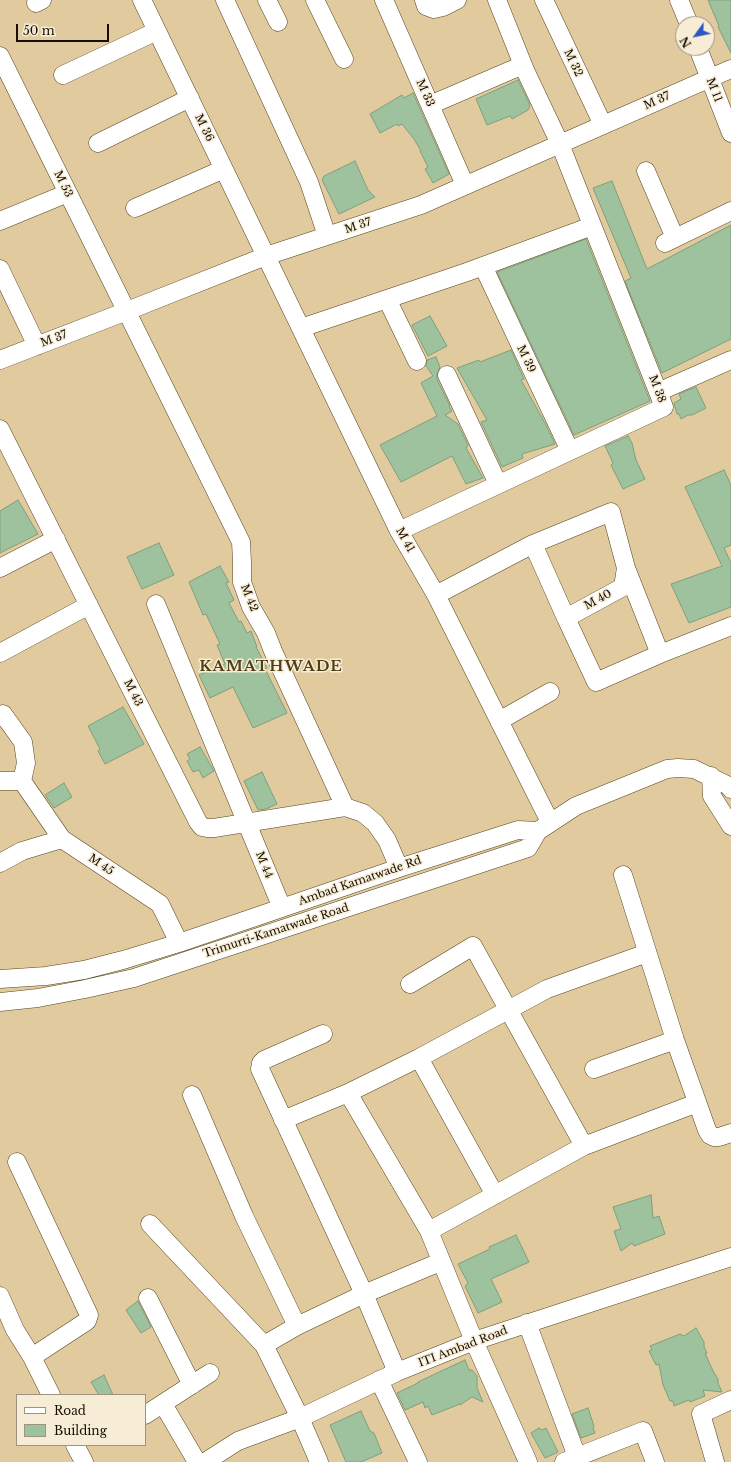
<!DOCTYPE html>
<style>
body{margin:0}
#map{position:relative;width:731px;height:1462px;overflow:hidden;background:#e0ca9e;font-family:"Libre Baskerville",serif}
canvas{display:block}
.legend{position:absolute;left:16px;top:1394px;width:130px;height:52px;box-sizing:border-box;background:#f7ecd6;border:1px solid #9d9381;margin:0;padding:5px 7px;list-style:none;font-size:12px;color:#150e01}
.legend li{display:flex;align-items:center;gap:8px;height:20px}
.legend b{width:20px;border:1px solid #9d9381}
.north{position:absolute;left:675px;top:16px;width:40px;height:40px;box-sizing:border-box;background:#f7ecd6;border:1px solid #9d9381;border-radius:50%;rotate:237deg;font-size:11px;font-weight:700;line-height:16px;text-align:center;color:#150e01}
.north::after{content:'';display:block;margin:auto;width:14px;height:18px;background:#2c58c7;clip-path:polygon(50% 0,100% 100%,50% 72%,0 100%)}
.scale{position:absolute;left:16px;top:24px;width:93px;height:18px;box-sizing:border-box;border:2px solid #150e01;border-top:0;padding-left:5px;font-size:12px;line-height:14px;white-space:nowrap;color:#150e01;-webkit-text-stroke:3px #f7ecd6;paint-order:stroke}
</style>
<div id="map">
<canvas width="731" height="1462"></canvas>
<ul class="legend">
<li><b style="height:5px;background:#fff"></b>Road</li>
<li><b style="height:11px;background:#9fc29e"></b>Building</li>
</ul>
<div class="north">N</div>
<div class="scale">50 m</div>
</div>
<script>
const ctx = document.querySelector('canvas').getContext('2d');
ctx.lineJoin = 'round';
function paint(path, color) {
  ctx.fillStyle = color;
  ctx.fill(path, 'evenodd');
}
function shape(rows) {
  const path = new Path2D();
  for (const r of rows) {
    path.moveTo(r[0], r[1]);
    for (let i = 2; i < r.length; i += 2) path.lineTo(r[i], r[i + 1]);
  }
  return path;
}
function strokePath(path, color, width, dash) {
  ctx.strokeStyle = color;
  ctx.lineWidth = width;
  ctx.lineCap = dash ? 'butt' : 'round';
  ctx.setLineDash(dash || []);
  ctx.stroke(path);
}
function write(font, color, halo, rows, align = 'center') {
  ctx.font = font + ' "Libre Baskerville",serif';
  ctx.lineWidth = 3;
  ctx.setLineDash([]);
  ctx.textBaseline = 'middle';
  ctx.strokeStyle = halo;
  ctx.fillStyle = color;
  for (const [text, x, y, turn = 0] of rows) {
    ctx.save();
    ctx.translate(x, y);
    ctx.rotate((+turn || 0) * Math.PI / 180);
    ctx.textAlign = isNaN(turn) ? turn : align;
    if (halo) ctx.strokeText(text, 0, 0);
    ctx.fillText(text, 0, 0);
    ctx.restore();
  }
}
const building = shape([
 [708,0,731,0,731,53,718,27,719,26,708,0],
 [518,80,530,105,528,110,512,119,510,116,487,125,476,99,518,80],
 [413,93,449,174,433,183,425,169,428,167,420,151,421,151,414,139,402,124,398,126,397,124,380,133,370,114,402,95,404,98,413,93],
 [355,161,368,190,375,197,339,214,322,180,324,176,355,161],
 [612,181,647,269,731,225,731,339,662,373,625,281,631,278,593,188,612,181],
 [586,239,650,401,574,435,497,272,586,239],
 [430,316,447,346,428,356,412,325,430,316],
 [511,350,524,379,521,380,546,425,555,444,522,454,523,458,502,467,481,422,487,420,457,368,479,360,480,362,511,350],
 [436,357,440,367,437,374,437,379,450,406,449,406,452,411,445,415,458,424,468,445,466,448,483,478,466,484,452,456,401,482,380,445,437,416,421,383,433,376,426,366,427,360,436,357],
 [696,387,706,408,692,415,688,415,681,419,679,414,677,414,674,403,681,399,679,394,696,387],
 [628,436,632,443,636,460,645,479,623,489,611,465,613,463,605,446,628,436],
 [724,470,731,485,731,545,724,548,731,563,731,607,689,623,671,584,722,566,685,487,724,470],
 [18,500,38,534,0,553,0,511,18,500],
 [159,543,174,575,142,589,127,557,159,543],
 [220,566,229,582,226,583,234,600,229,603,239,622,241,621,247,633,251,631,257,647,256,647,267,668,265,669,287,713,253,728,233,687,210,698,199,675,225,664,217,645,220,644,206,614,203,615,189,582,220,566],
 [123,707,144,744,105,764,98,751,100,749,88,726,123,707],
 [200,747,214,771,203,778,199,770,193,772,187,761,190,759,187,754,200,747],
 [262,772,277,804,266,809,258,810,244,781,262,772],
 [64,783,72,797,54,808,45,795,64,783],
 [651,1195,653,1218,659,1216,665,1234,634,1246,632,1243,621,1251,614,1231,621,1229,613,1207,651,1195],
 [516,1235,529,1262,491,1279,502,1302,478,1313,465,1286,468,1283,458,1264,490,1249,489,1247,516,1235],
 [138,1301,151,1327,141,1333,126,1310,138,1301],
 [696,1328,704,1342,704,1347,707,1353,705,1353,713,1371,718,1379,718,1383,722,1392,703,1390,705,1396,690,1402,689,1400,674,1406,673,1401,670,1401,663,1385,659,1364,656,1365,649,1351,652,1350,650,1346,680,1334,684,1336,696,1328],
 [465,1360,469,1370,472,1370,477,1376,477,1388,483,1402,472,1397,460,1405,460,1404,432,1415,428,1406,425,1408,423,1402,405,1410,397,1393,418,1383,418,1382,465,1360],
 [104,1375,113,1395,99,1395,91,1382,104,1375],
 [588,1408,594,1426,593,1428,595,1433,581,1438,572,1414,588,1408],
 [361,1411,370,1431,374,1433,382,1453,361,1462,346,1462,330,1425,361,1411],
 [539,1428,542,1430,546,1428,558,1452,545,1458,531,1433,539,1428]
]);
const minor = shape([
 [142,0,399,531,436,595,550,822],
 [225,0,309,182,327,236],
 [267,0,278,22],
 [315,0,344,59],
 [384,0,465,185],
 [424,0,426,6,434,9,443,7,457,0],
 [544,0,603,125],
 [679,0,689,24],
 [36,3,42,0],
 [698,48,731,133],
 [0,56,241,542,242,562,242,582,251,607,266,633,273,651,345,807,363,813,375,823,387,840,399,868],
 [63,75,157,31],
 [430,105,523,65],
 [98,143,190,98],
 [646,171,675,238],
 [135,208,224,169],
 [0,221,68,193],
 [665,243,731,211],
 [483,266,570,451],
 [0,269,37,346],
 [387,299,417,361],
 [301,328,467,272,592,226],
 [0,360,127,311,266,256,421,205,731,69],
 [447,375,498,484],
 [658,392,731,360],
 [0,429,198,822,202,827,207,828,214,828,345,807],
 [399,531,664,407,560,144,525,70,497,0],
 [0,568,56,539],
 [626,568,660,654],
 [436,595,533,544,611,512,626,568,623,587,566,618,533,544],
 [156,604,282,908],
 [566,618,596,682,660,654,731,626],
 [0,653,89,605],
 [0,717,3,714,23,742,26,763,22,781,62,839],
 [499,721,550,692],
 [711,776,712,796,731,826],
 [0,781,22,781],
 [0,863,22,851,62,839,160,904,179,943],
 [623,875,675,1040,707,1130,710,1135,714,1137,719,1137,731,1133],
 [0,979,46,976,84,970,123,960,179,943,399,868,518,830,538,831,576,806,667,769,678,768,694,769,729,786,731,789],
 [410,984,473,946,584,1146],
 [0,1002,38,998,85,989,134,978,528,848,538,831],
 [323,1034,264,1060,261,1063,260,1069,364,1294,397,1372],
 [419,1058,495,1195],
 [594,1069,675,1040],
 [192,1095,244,1216,297,1326],
 [283,1120,348,1093],
 [17,1162,89,1315,87,1321,32,1357,51,1395],
 [150,1224,264,1345,300,1418,319,1462],
 [429,1231,584,1146,697,1103],
 [0,1296,15,1330,32,1357],
 [148,1298,192,1385],
 [527,1323,579,1462],
 [264,1345,297,1326,364,1294,440,1262],
 [379,1380,418,1462],
 [163,1404,197,1462],
 [145,1415,210,1373],
 [75,1445,84,1462],
 [205,1462,238,1441,300,1418,397,1372,474,1341,731,1257],
 [528,1462,474,1341,429,1231,348,1093,419,1058,547,989,647,953],
 [564,1462,643,1431,655,1462],
 [715,1462,701,1414,731,1400]
]);
const streetNames = [
 ["M 32",573,63,65],
 ["M 11",714,90,69],
 ["M 33",425,93,66],
 ["M 37",657,101,-24],
 ["M 36",204,128,64],
 ["M 53",63,184,64],
 ["M 37",358,226,-18],
 ["M 37",54,339,-21],
 ["M 39",526,359,65],
 ["M 38",657,389,69],
 ["M 41",405,540,61],
 ["M 42",249,598,68],
 ["M 40",598,600,-29],
 ["M 43",133,693,63],
 ["M 45",101,865,34],
 ["M 44",264,865,68],
 ["Ambad Kamatwade Rd",360,881,-19],
 ["Trimurti-Kamatwade Road",276,931,-18],
 ["ITI Ambad Road",463,1347,-21]
];
const districtNames = [
 ["KAMATHWADE",271,667]
];
paint(building, '#9fc29e');
strokePath(building, '#7d9f7d', 1);
strokePath(minor, '#58451d', 19);
strokePath(minor, '#fff', 18);
write('11px', '#150e01', '#f7ecd6', streetNames);
ctx.letterSpacing = '1px';
write('bold 15px', '#503e14', '#f7ecd6', districtNames);
ctx.letterSpacing = '0px';
</script>
